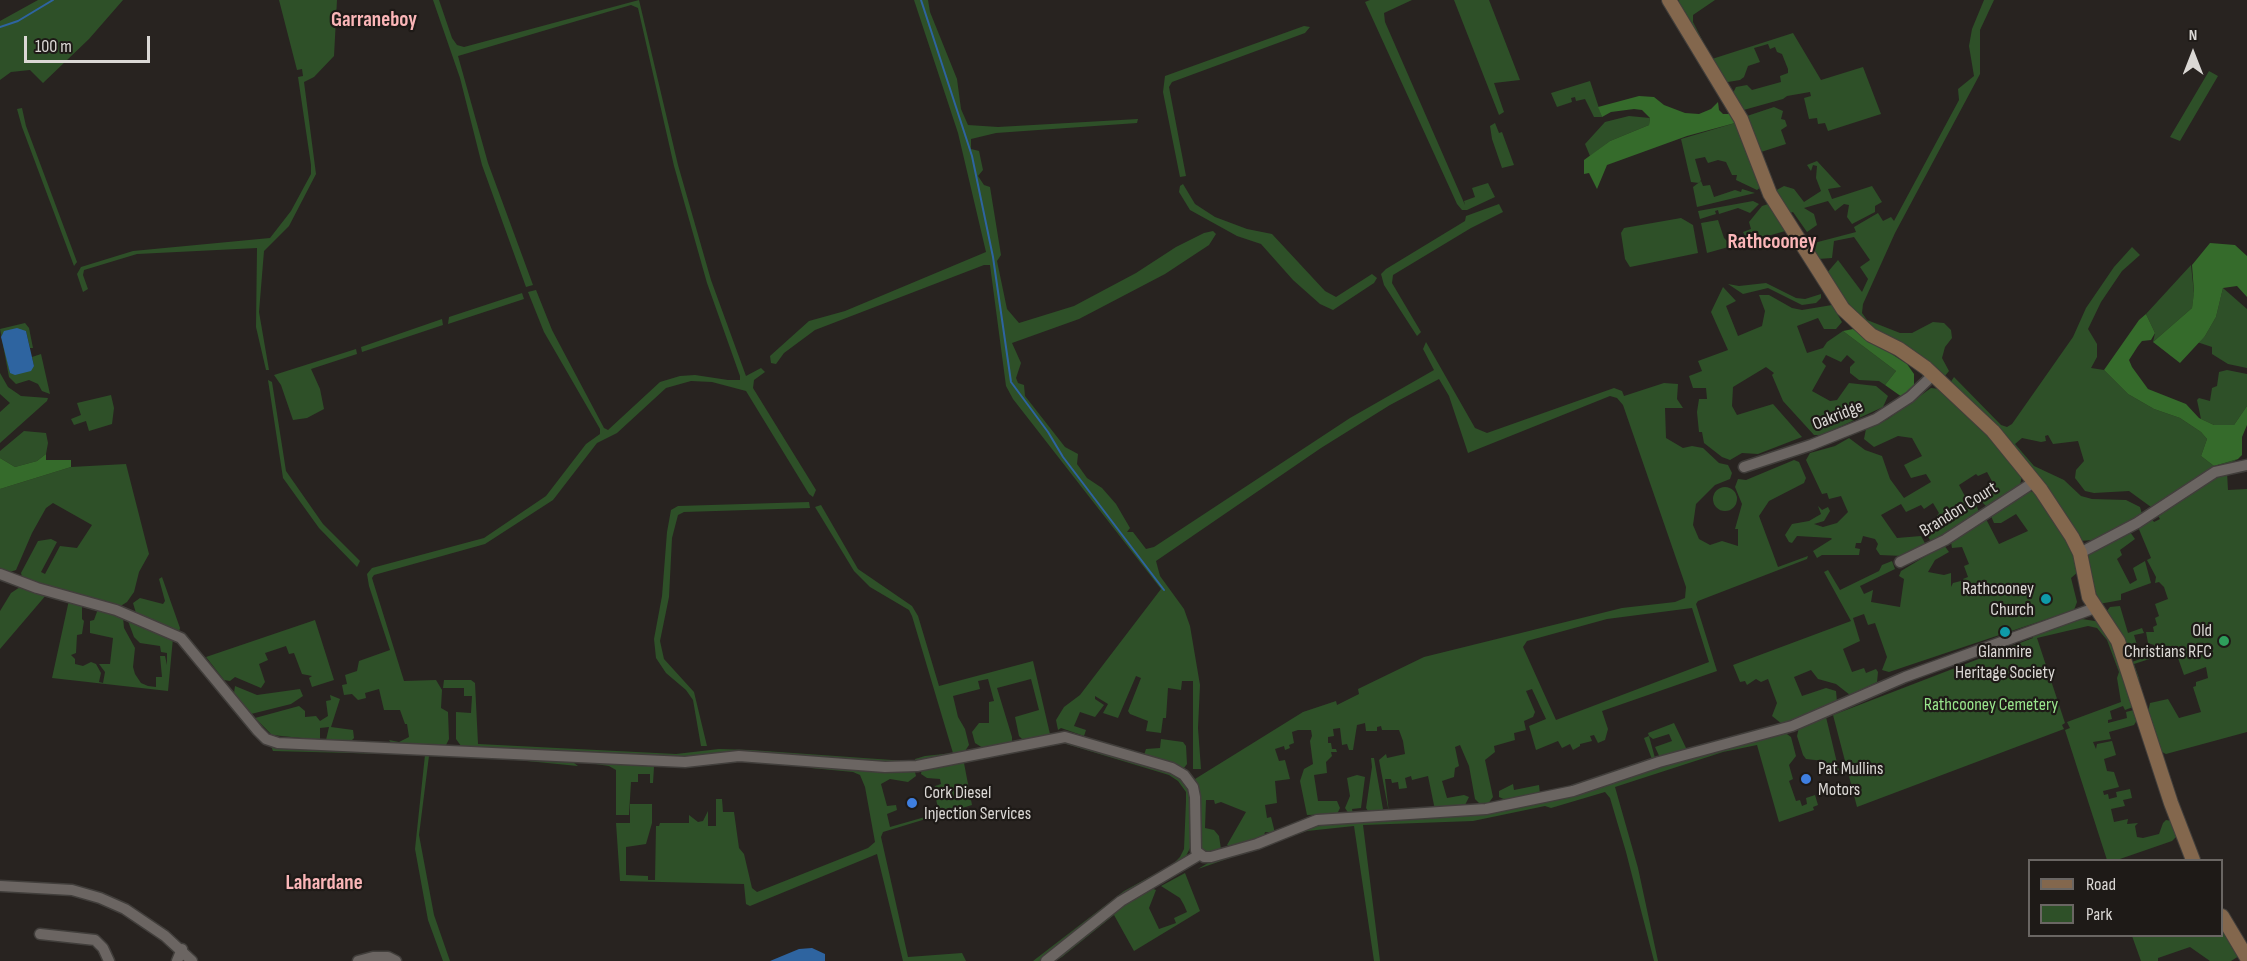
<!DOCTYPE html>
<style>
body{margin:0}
#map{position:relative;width:2247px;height:961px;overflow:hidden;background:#282320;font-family:"Sofia Sans Condensed",sans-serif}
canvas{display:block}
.legend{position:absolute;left:2028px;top:859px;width:195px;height:78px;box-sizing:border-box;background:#1e1a17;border:2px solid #6a6663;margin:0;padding:8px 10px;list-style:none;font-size:18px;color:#dbd8d5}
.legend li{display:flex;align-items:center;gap:12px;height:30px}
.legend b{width:30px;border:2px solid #6a6663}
.north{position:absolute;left:2163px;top:24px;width:60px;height:60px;-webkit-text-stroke:4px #1e1a17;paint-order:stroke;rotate:0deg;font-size:16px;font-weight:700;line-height:24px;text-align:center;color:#dbd8d5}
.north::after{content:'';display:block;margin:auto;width:21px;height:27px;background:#dbd8d5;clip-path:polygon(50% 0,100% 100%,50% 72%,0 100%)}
.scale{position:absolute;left:24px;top:36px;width:126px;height:27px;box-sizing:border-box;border:3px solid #dbd8d5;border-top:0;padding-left:8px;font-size:18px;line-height:21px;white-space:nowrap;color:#dbd8d5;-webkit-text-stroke:4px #1e1a17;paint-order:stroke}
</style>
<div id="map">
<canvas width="2247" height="961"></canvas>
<ul class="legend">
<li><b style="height:8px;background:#83674d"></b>Road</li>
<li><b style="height:16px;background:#2e5028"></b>Park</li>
</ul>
<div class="north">N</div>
<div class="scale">100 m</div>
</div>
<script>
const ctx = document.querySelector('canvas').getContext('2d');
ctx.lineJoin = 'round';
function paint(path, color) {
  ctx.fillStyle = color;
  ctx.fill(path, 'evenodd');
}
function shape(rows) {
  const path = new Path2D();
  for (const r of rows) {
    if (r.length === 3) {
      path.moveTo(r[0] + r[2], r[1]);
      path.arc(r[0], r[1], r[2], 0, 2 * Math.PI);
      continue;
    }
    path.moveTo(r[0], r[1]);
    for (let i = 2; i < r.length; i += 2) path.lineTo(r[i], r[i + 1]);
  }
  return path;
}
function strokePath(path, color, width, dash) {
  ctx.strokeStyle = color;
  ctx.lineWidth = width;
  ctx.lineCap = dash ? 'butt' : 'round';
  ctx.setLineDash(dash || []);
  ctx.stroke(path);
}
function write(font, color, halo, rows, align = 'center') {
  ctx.font = font + ' "Sofia Sans Condensed",sans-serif';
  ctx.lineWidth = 4.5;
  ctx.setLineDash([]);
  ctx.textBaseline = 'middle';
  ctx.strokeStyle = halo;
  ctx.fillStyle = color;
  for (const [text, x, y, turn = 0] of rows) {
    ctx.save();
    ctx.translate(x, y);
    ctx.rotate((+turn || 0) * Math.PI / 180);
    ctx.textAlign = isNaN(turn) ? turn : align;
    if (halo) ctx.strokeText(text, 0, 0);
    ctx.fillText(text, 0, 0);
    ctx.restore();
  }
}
const green = shape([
 [38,0,123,0,89,39,43,83,30,70,11,72,0,80,0,21],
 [279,0,337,0,334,56,314,77,304,82,316,174,289,226,264,251,259,312,269,370,266,370,256,327,257,248,137,254,84,270,83,275,88,289,83,292,77,274,81,267,133,251,270,238,291,211,311,174,311,165,298,77,303,76,302,69,297,70],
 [433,0,439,0,452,38,457,45,464,47,639,0,678,165,711,280,746,376,761,368,765,372,754,380,753,388,816,490,813,497,809,494,746,391,712,382,691,381,666,388,617,433,597,443,553,500,485,544,374,575,372,578,404,681,436,680,442,690,441,708,448,712,449,739,446,745,392,744,389,740,399,742,409,737,407,724,405,724,400,710,384,710,379,689,365,693,366,698,358,700,352,694,344,695,342,685,347,684,345,675,357,671,359,661,390,650,369,586,367,574,372,568,484,538,546,496,586,444,600,434,600,429,544,332,528,292,536,290,552,330,604,428,608,430,660,382,680,376,695,375,728,380,740,380,740,376,707,283,674,166,638,8,631,5,458,56,488,163,533,285,526,287,482,165,460,78],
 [914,0,928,0,930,12,957,79,961,109,968,125,998,127,1138,119,1137,123,996,133,971,139,971,149,979,151,983,170,978,176,984,185,990,187,1001,255,997,261,1007,309,1019,323,1074,306,1136,273,1176,247,1204,233,1213,231,1216,234,1209,245,1165,274,1079,319,1012,343,1021,363,1016,378,1018,383,1024,385,1025,396,1065,447,1078,454,1077,464,1087,478,1102,488,1116,504,1130,528,1127,532,1133,532,1146,549,1154,547,1350,418,1434,370,1423,349,1426,342,1475,428,1487,433,1614,388,1622,391,1624,396,1664,383,1678,384,1677,399,1683,408,1665,408,1666,438,1683,448,1692,446,1703,448,1719,463,1728,465,1732,473,1730,479,1715,485,1696,504,1693,525,1699,539,1710,545,1722,541,1738,546,1738,529,1735,529,1742,504,1735,487,1738,479,1746,480,1794,460,1799,462,1806,478,1804,483,1769,501,1759,516,1778,567,1808,556,1807,559,1698,601,1696,604,1717,671,1602,711,1608,729,1605,740,1598,743,1594,735,1590,736,1592,741,1580,744,1580,746,1573,750,1570,744,1562,748,1558,741,1536,750,1529,726,1546,719,1532,689,1526,691,1535,712,1533,717,1524,721,1526,730,1514,733,1515,740,1494,746,1495,752,1485,760,1493,797,1488,804,1481,805,1475,799,1469,766,1460,745,1455,747,1459,766,1455,768,1454,777,1442,781,1447,798,1464,795,1469,797,1464,807,1435,810,1428,776,1412,780,1411,776,1405,778,1407,788,1399,789,1398,782,1392,783,1391,779,1385,779,1389,813,1379,760,1386,754,1387,758,1405,754,1403,741,1399,730,1382,730,1381,726,1377,727,1377,731,1366,731,1365,723,1357,725,1353,750,1349,750,1347,744,1342,745,1340,728,1333,729,1334,736,1328,737,1328,743,1331,743,1332,749,1336,749,1337,752,1331,752,1332,756,1326,762,1327,773,1314,775,1318,801,1337,801,1340,808,1337,814,1307,815,1300,781,1304,769,1313,764,1310,741,1312,736,1311,730,1298,730,1292,732,1294,743,1289,745,1290,748,1285,750,1284,746,1275,749,1279,761,1285,760,1290,779,1275,781,1277,803,1265,805,1267,818,1271,817,1275,833,1265,832,1264,836,1231,848,1227,845,1246,812,1221,802,1215,804,1214,800,1206,800,1205,828,1214,830,1219,836,1221,849,1211,853,1204,852,1200,848,1199,794,1195,779,1303,712,1336,701,1337,705,1359,694,1358,689,1424,657,1622,608,1675,602,1685,598,1686,587,1623,405,1617,398,1610,396,1468,453,1449,396,1439,379,1390,405,1321,448,1156,561,1160,576,1184,609,1190,626,1200,685,1198,728,1201,769,1193,769,1193,681,1182,681,1181,690,1168,688,1166,718,1163,718,1161,733,1146,731,1148,721,1130,714,1128,711,1141,678,1136,676,1118,718,1103,713,1108,704,1095,696,1095,699,1104,705,1095,717,1080,712,1074,726,1086,730,1084,736,1061,728,1058,730,1056,720,1064,707,1080,695,1161,589,1013,399,1006,386,990,265,984,265,815,330,784,353,776,364,771,363,770,356,809,321,845,311,986,252,958,133],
 [1692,608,1709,662,1556,720,1523,647,1527,641,1607,619],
 [1370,0,1412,0,1384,13,1385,22,1465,205,1464,201,1475,197,1472,188,1488,183,1495,197,1467,210,1462,210,1457,204,1365,2],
 [1454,0,1489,0,1520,80,1494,83,1504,112,1499,115],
 [1679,0,1715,0,1693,15,1693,22,1712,59,1793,33,1821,80,1863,67,1881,114,1828,131,1825,123,1818,124,1817,118,1809,119,1804,98,1811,96,1810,92,1787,96,1783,99,1740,111,1731,97,1736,87,1747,85,1752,90,1781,82,1780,76,1788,73,1788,69,1782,54,1777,52,1775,47,1770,49,1768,44,1754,48,1760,62,1748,66,1744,77,1740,80,1722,83,1678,3],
 [1984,0,1994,0,1980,30,1980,74,1895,233,1863,304,1862,313,1867,320,1900,333,1912,333,1933,322,1944,323,1951,330,1952,338,1945,347,1942,358,1949,371,1944,377,1856,320,1826,274,1838,260,1862,292,1868,279,1860,267,1870,260,1854,237,1834,241,1832,258,1818,259,1810,247,1814,243,1856,232,1854,227,1878,213,1883,221,1891,217,1894,221,1959,100,1958,89,1974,76,1969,46,1972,29],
 [1304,26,1310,27,1305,33,1172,82,1169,87,1186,176,1180,177,1163,92,1165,76],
 [2209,71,2218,76,2180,141,2170,137],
 [1590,81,1602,117,1594,117,1585,99,1576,101,1575,97,1571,98,1572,102,1557,107,1551,93],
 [1774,107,1783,111,1781,119,1785,120,1787,126,1781,130,1786,144,1761,152,1772,183,1766,177,1744,117],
 [22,108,26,126,77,262,74,266,22,127,17,109],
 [1734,114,1761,187,1757,190,1736,180,1737,175,1732,175,1726,162,1718,160,1708,163,1705,157,1695,159,1701,180,1699,183,1691,182,1681,139,1735,123],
 [1629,116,1650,118,1649,125,1610,141,1590,156,1585,144,1605,122],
 [1495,123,1499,133,1502,132,1514,165,1502,168,1492,139,1490,126],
 [1817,161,1841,187,1828,189,1832,199,1872,186,1882,202,1875,206,1875,212,1852,224,1847,217,1849,205,1844,204,1835,211,1828,201,1804,208,1814,214,1817,225,1807,232,1793,212,1787,214,1773,192,1784,186,1794,189,1804,202,1821,191,1816,178,1817,166,1813,165,1811,171,1807,165],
 [1701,181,1703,186,1710,185,1714,197,1735,190,1741,192,1742,189,1755,193,1697,207,1693,187],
 [1183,184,1195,204,1215,217,1247,229,1272,234,1325,291,1336,297,1372,274,1377,278,1374,283,1333,310,1320,304,1293,280,1261,244,1237,236,1190,210,1179,192,1180,186],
 [1753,201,1759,204,1750,213,1738,208,1719,214,1718,210,1715,211,1716,214,1700,219,1698,211],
 [1771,203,1789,230,1707,253,1701,223,1718,220,1724,238,1729,243,1745,236,1743,232,1751,229,1749,222,1762,206],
 [1499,204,1503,212,1471,228,1393,275,1392,283,1421,332,1417,336,1384,285,1381,274,1386,269,1465,221,1466,216],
 [1681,218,1693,225,1698,253,1630,267,1625,259,1621,233,1624,228],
 [2132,247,2140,255,2122,271,2101,302,2088,329,2097,344,2097,357,2091,368,2104,370,2128,394,2154,409,2180,418,2201,432,2207,439,2201,456,2214,466,2238,459,2151,507,2129,491,2094,493,2085,491,2075,478,2076,470,2084,461,2078,441,2053,444,2048,435,2045,436,2046,441,2041,442,2022,438,2015,444,2034,466,2064,480,2081,496,2092,499,2126,500,2140,507,2142,514,2093,540,2079,541,1950,383,1954,377,2001,425,2007,427,2012,424,2073,337,2086,308,2114,267],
 [2191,265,2194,293,2192,308,2153,342,2155,333,2146,314],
 [1766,283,1796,298,1805,299,1821,294,1821,298,1816,303,1802,305,1768,288,1743,294,1728,284,1739,286],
 [1723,287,1736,301,1726,306,1738,336,1762,326,1765,311,1759,295,1769,295,1792,308,1802,310,1832,305,1842,322,1836,329,1824,329,1818,318,1797,326,1807,353,1823,348,1827,342,1843,331,1896,371,1885,385,1879,381,1859,380,1850,373,1850,367,1855,362,1847,355,1841,362,1826,355,1822,362,1826,366,1812,391,1830,401,1837,400,1849,383,1876,386,1888,396,1883,407,1822,435,1814,435,1783,401,1772,375,1774,373,1766,367,1733,387,1732,406,1737,415,1773,404,1802,437,1758,454,1742,453,1730,460,1722,457,1704,443,1702,432,1699,432,1697,412,1699,399,1707,399,1706,388,1693,388,1689,376,1702,371,1698,361,1728,350,1711,312],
 [2223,288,2247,309,2247,368,2228,364,2212,354,2212,347,2197,342,2205,336,2216,317],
 [522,293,524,299,448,324,449,317],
 [442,319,443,325,362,352,361,347],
 [25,323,29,328,33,348,30,348,26,331,2,334,10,373,34,366,32,357,41,354,50,394,42,391,38,384,29,380,16,384,9,377,0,329],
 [356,349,357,354,311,369,320,389,324,409,307,418,293,420,281,385,274,375],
 [2227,370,2247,374,2247,406,2234,425,2214,425,2201,419,2197,400,2199,398,2210,401,2212,388,2217,386,2219,372],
 [0,373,8,387,21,396,48,398,47,401,0,443,0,412,10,403,0,394],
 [268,380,272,382,286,471,323,524,360,561,357,567,319,528,283,478],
 [1931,388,1939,389,2000,446,2022,476,2020,485,1987,507,1982,502,1989,496,1984,487,1993,483,1987,472,1978,476,1976,474,1959,485,1967,500,1975,502,1979,512,1931,542,1926,533,1939,513,1933,503,1924,509,1921,505,1906,512,1901,504,1881,515,1897,538,1921,536,1926,545,1903,556,1880,555,1876,549,1878,544,1875,539,1863,536,1861,543,1856,543,1855,548,1860,549,1859,555,1822,555,1817,558,1813,551,1832,539,1831,538,1797,536,1792,543,1789,542,1785,535,1792,524,1809,521,1821,514,1818,506,1822,510,1828,507,1830,511,1824,521,1814,524,1823,527,1837,523,1848,512,1841,496,1829,499,1827,493,1822,494,1806,460,1810,453,1835,446,1849,438,1865,450,1882,456,1890,479,1904,498,1931,482,1926,474,1911,478,1904,465,1922,456,1912,438,1898,436,1874,447,1864,439,1866,429,1888,419],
 [111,395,114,408,112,424,89,431,86,421,74,425,71,419,81,415,77,403],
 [24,431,46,433,48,443,46,454,37,461,15,467,0,458,0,451],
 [126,464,149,554,139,572,134,592,127,602,119,607,23,580,21,573,38,541,51,539,57,542,41,572,45,574,60,546,77,548,92,525,53,503,46,508,32,533,16,570,7,573,0,571,0,489,71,467],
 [2227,472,2228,490,2247,489,2247,732,2166,754,2160,751,2148,712,2150,703,2168,699,2179,718,2201,712,2193,687,2196,686,2196,682,2208,678,2206,667,2184,675,2178,658,2182,657,2179,648,2174,650,2176,657,2174,658,2171,652,2134,664,2140,681,2129,663,2157,653,2154,645,2148,643,2146,632,2154,632,2153,627,2157,625,2155,618,2159,616,2155,604,2168,599,2164,587,2159,582,2155,583,2156,577,2147,560,2151,558,2138,527,2151,518,2154,522,2160,519,2157,514,2210,479],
 [1725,499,12],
 [2029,491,2034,492,2075,549,2078,572,2071,578,2077,602,2074,610,1889,672,1882,670,1887,657,1875,623,1868,625,1864,614,1853,618,1860,641,1843,649,1852,672,1864,668,1866,673,1876,669,1878,672,1877,682,1850,695,1836,684,1818,679,1811,670,1794,677,1802,696,1826,688,1836,691,1837,702,1803,718,1782,724,1772,716,1777,703,1768,679,1761,682,1756,679,1747,685,1745,681,1740,682,1733,665,1851,621,1824,572,1828,570,1840,590,1879,571,1882,565,1892,561,1895,569,1860,586,1864,594,1873,590,1871,602,1900,607,1904,579,1899,576,1901,571,1944,545,1949,552,1935,560,1928,572,1944,575,1951,573,1951,587,1953,583,1961,581,1961,586,1966,585,1963,579,1968,577,1964,566,1969,564,1962,547,1952,548,1951,542,1986,519,1999,544,2028,531,2016,514,2001,523,1994,523,1991,516],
 [809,502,810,508,684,512,678,515,672,538,669,597,660,641,664,659,694,692,707,746,701,746,693,700,686,690,666,673,656,658,654,639,662,596,667,532,671,510,678,506],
 [821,505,858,569,912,606,918,616,939,686,1033,661,1050,734,1023,740,1019,736,1015,717,1039,710,1031,679,997,688,1012,737,1012,742,983,748,975,743,972,732,979,723,989,723,989,702,994,701,988,679,978,681,980,689,953,696,958,717,965,729,969,745,965,751,915,763,915,759,925,756,953,753,912,616,909,610,870,587,854,571,815,507],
 [2130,532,2135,539,2120,550,2122,555,2117,559,2130,584,2137,580,2133,568,2145,561,2151,583,2121,594,2121,600,2099,604,2096,602,2086,558,2088,554],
 [162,577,180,628,179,632,136,613,133,603,140,598,163,604,165,601,159,579],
 [20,587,47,594,0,649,0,611,11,593],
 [69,600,82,604,82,619,84,621,82,634,77,635,76,653,71,655,75,659,75,664,83,666,91,662,96,664,101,673,99,682,103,683,105,672,99,664,110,664,113,638,90,633,90,621,94,620,98,609,123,617,124,628,135,648,133,667,135,674,141,683,148,686,156,687,156,677,162,677,160,656,165,656,167,665,167,653,161,652,160,646,140,643,134,637,128,621,173,638,168,691,52,678],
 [2120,606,2128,633,2142,628,2144,633,2134,635,2137,645,2126,648,2106,612,2110,607],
 [2082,619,2101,622,2120,664,2133,707,2125,710,2123,706,2110,711,2112,719,2108,720,2108,723,2127,718,2126,712,2134,710,2137,720,2134,725,2109,732,2111,739,2093,742,2096,749,2097,744,2112,741,2116,755,2104,759,2107,771,2114,772,2119,787,2103,791,2104,795,2108,794,2109,799,2117,797,2116,792,2130,789,2132,798,2123,800,2125,806,2111,809,2114,822,2128,819,2127,824,2138,823,2135,826,2137,837,2143,838,2159,834,2163,823,2166,820,2172,821,2178,835,2172,841,2117,860,2107,860,2065,730,2070,728,2067,722,2121,702,2117,678,2119,672,2107,640,2097,628,2088,626,2037,638,2065,723,2062,725,2064,729,1857,807,1833,715,2033,638,2032,635],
 [315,620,334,680,312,687,309,678,312,676,302,674,294,653,289,654,286,646,265,653,268,660,259,664,265,682,261,688,235,677,230,681,224,680,206,657],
 [444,680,471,680,475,683,478,744,676,754,719,749,751,750,906,761,906,764,750,753,720,753,695,759,461,746,456,739,456,712,471,713,472,696,464,696,464,688,443,688],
 [235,686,257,695,300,689,303,696,291,704,251,714,234,693],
 [330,695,340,699,331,727,353,730,354,738,351,741,326,740,329,727,320,728,320,740,272,735,255,718,299,706,305,711,305,717,316,716,320,721,328,716,326,701,331,700],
 [1826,717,1839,771,1824,761,1806,759,1803,755,1797,736,1799,727],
 [1674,723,1687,750,1728,737,1661,760,1655,747,1672,741,1669,734,1653,739,1649,736,1655,758,1653,762,1644,738,1649,736,1648,733],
 [1784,732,1791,737,1796,756,1789,765,1793,779,1789,781,1796,801,1800,800,1802,806,1807,804,1806,798,1815,795,1818,805,1813,807,1814,810,1779,822,1757,745,1723,752,1615,787,1638,868,1658,961,1654,961,1626,852,1610,798,1605,792,1551,808,1545,806,1473,821,1363,825,1380,961,1374,961,1354,826,1307,831,1198,869,1213,860,1317,824,1426,818,1630,775],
 [1161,739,1183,742,1186,746,1187,764,1184,768,1144,755,1146,749,1160,748],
 [1060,740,1171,772,1180,778,1191,794,1190,848,1183,862,1042,961,1033,961,1124,891,1173,864,1180,857,1184,849,1186,801,1186,792,1178,781,1169,775,1063,743,964,763,972,805,883,832,881,837,908,957,962,953,966,961,903,961,877,854,750,906,746,904,744,884,620,881,616,823,630,823,630,804,652,804,652,823,646,844,626,847,626,875,648,876,648,880,655,880,656,826,659,826,660,823,689,823,689,815,698,822,703,821,708,811,708,826,716,826,716,799,722,799,723,812,734,812,739,848,744,854,752,888,757,892,868,848,875,842,865,787,860,775,853,772,811,768,811,764,911,769,915,772,916,776,908,782,890,779,881,784,887,806,896,805,897,810,887,814,890,827,939,813,934,790,935,786,941,784,940,779,927,778,921,774,922,768],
 [271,746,570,760,578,766,496,758,429,756,419,835,434,915,450,961,443,961,428,920,415,849,425,755,273,751],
 [1371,758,1374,758,1383,809,1379,813,1370,814,1366,808,1372,767],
 [582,762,651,763,654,767,653,783,650,783,650,774,638,774,638,782,631,782,629,815,616,815,616,770,609,766],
 [1357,775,1365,777,1361,808,1352,809,1353,814,1349,814,1345,808,1350,796,1347,778],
 [1513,784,1514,790,1539,785,1540,794,1508,801,1499,797,1499,791],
 [1185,873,1200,911,1134,951,1114,915,1062,957,1055,961,1049,961,1111,912,1149,887,1156,890,1149,908,1159,929,1176,923,1174,918,1187,912,1184,905,1180,898,1161,886],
 [2222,921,2239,956,2231,961,2210,961,2190,947,2158,958,2158,961,2141,961,2132,936,2222,936]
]);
const forest = shape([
 [1639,96,1654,97,1664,105,1685,113,1699,114,1711,109,1718,102,1719,110,1723,114,1732,114,1735,123,1687,136,1607,165,1597,189,1589,173,1584,174,1584,160,1610,141,1649,125,1650,118,1642,110,1634,109,1611,112,1602,117,1598,107],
 [2210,243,2235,245,2247,256,2247,297,2237,286,2223,288,2216,317,2205,336,2180,363,2153,342,2192,308,2194,292,2192,265],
 [2146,314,2155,333,2151,340,2142,341,2138,346,2129,360,2132,367,2148,389,2186,404,2199,418,2214,425,2234,425,2247,406,2247,425,2242,437,2242,455,2238,459,2214,466,2201,456,2207,439,2201,432,2180,418,2154,409,2128,394,2104,370,2139,320],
 [1853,329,1907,364,1914,374,1914,386,1910,391,1902,397,1885,385,1896,371,1843,331],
 [46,454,46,460,71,460,71,467,0,489,0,458,15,467,37,461]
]);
const water = shape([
 [17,328,26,331,34,366,31,371,15,375,10,373,1,337,4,331],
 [812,948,825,954,825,961,770,961,799,949]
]);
const stream = shape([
 [921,0,972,156,993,257,1011,382,1048,432,1063,457,1164,590],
 [0,27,18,21,53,0]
]);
const street = shape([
 [1744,467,1811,445,1876,419,1910,397,1933,375],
 [2080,553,2137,523,2215,472,2247,465],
 [1900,562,1945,540,2034,482],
 [0,574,37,588,116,610,181,638,258,731,266,739,278,743,685,762,739,756,885,767,917,766,1065,737,1172,768,1184,775,1193,787,1195,797,1196,851,1204,857,1211,857,1257,844,1317,820,1486,809,1573,791,1659,762,1792,726,1905,677,2095,608],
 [0,886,72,890,100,898,125,909,165,936,192,961],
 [40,934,95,940,103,948,109,961],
 [177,961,182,949],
 [358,961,373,957,388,957,396,961],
 [1046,961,1121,901,1199,855]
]);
const secondary = shape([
 [1669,0,1741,119,1770,194,1843,309,1871,335,1899,349,1926,368,1993,431,2041,490,2072,537,2080,553,2089,597,2118,641,2171,803,2193,860],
 [2222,916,2247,958]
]);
const markers = [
 [2046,599,6,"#0f9aa8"],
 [2005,632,6,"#0f9aa8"],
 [2224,641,6,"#2e9e5b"],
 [1806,779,6,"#3f7fe0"],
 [912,803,6,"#3f7fe0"]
];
const streetNames = [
 ["Oakridge",1838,416,-22],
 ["Brandon Court",1959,510,-32]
];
const poiNames = [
 ["Rathcooney",2034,589],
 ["Church",2034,610],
 ["Old",2212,631],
 ["Christians RFC",2212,652],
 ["Glanmire",2005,652,"center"],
 ["Heritage Society",2005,673,"center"],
 ["Pat Mullins",1818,769,"left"],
 ["Motors",1818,790,"left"],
 ["Cork Diesel",924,793,"left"],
 ["Injection Services",924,814,"left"]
];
const parkNames = [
 ["Rathcooney Cemetery",1991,705]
];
const quarterNames = [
 ["Garraneboy",374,21],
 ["Rathcooney",1772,243],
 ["Lahardane",324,884]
];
paint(green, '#2e5028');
paint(forest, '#356b2b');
paint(water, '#2e64a0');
strokePath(stream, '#2e64a0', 2);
strokePath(street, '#413e3b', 13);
strokePath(secondary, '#413e3b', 16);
strokePath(street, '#6b6562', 10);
strokePath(secondary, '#83674d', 14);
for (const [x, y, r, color] of markers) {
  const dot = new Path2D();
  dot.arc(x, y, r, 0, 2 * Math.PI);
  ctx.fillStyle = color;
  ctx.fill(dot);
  strokePath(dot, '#1e1a17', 2);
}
write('18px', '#dbd8d5', '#1e1a17', streetNames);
write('18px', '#dbd8d5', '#1e1a17', poiNames, 'right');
write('18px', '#99e58c', '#1e1a17', parkNames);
write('bold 21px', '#fbb6b8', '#1e1a17', quarterNames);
</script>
